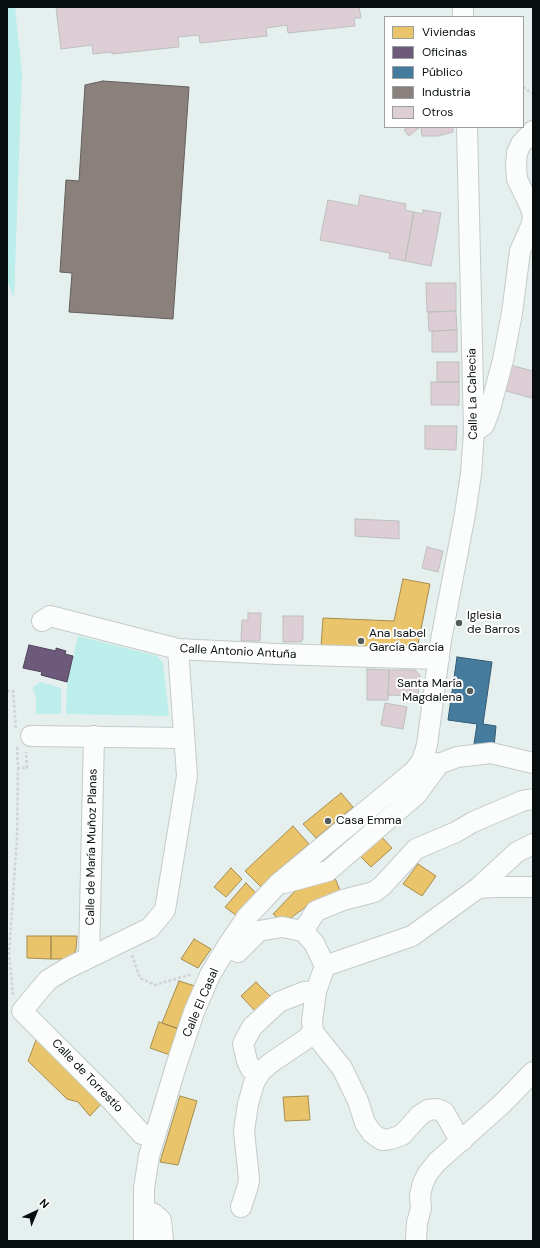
<!DOCTYPE html>
<meta charset="utf-8">
<style>
body{margin:0}
#map{position:relative;width:540px;height:1248px;overflow:hidden;background:#e5efee;font-family:"DM Sans",sans-serif}
canvas{display:block}
.frame{position:absolute;inset:0;border:8px solid #080e0e;pointer-events:none}
.legend{position:absolute;left:384px;top:16px;width:140px;height:112px;box-sizing:border-box;background:#fff;border:1px solid #9c9f9f;margin:0;padding:5px 7px;list-style:none;font-size:12px;color:#080e0e}
.legend li{display:flex;align-items:center;gap:8px;height:20px}
.legend b{width:20px;border:1px solid #9c9f9f}
.north{position:absolute;left:16px;top:1192px;width:40px;height:40px;-webkit-text-stroke:3px #fff;paint-order:stroke;rotate:44deg;font-size:11px;font-weight:700;line-height:16px;text-align:center;color:#080e0e}
.north::after{content:'';display:block;margin:auto;width:14px;height:18px;background:#080e0e;clip-path:polygon(50% 0,100% 100%,50% 72%,0 100%)}
</style>
<div id="map">
<canvas width="540" height="1248"></canvas>
<div class="frame"></div>
<ul class="legend">
<li><b style="height:11px;background:#e9c46a"></b>Viviendas</li>
<li><b style="height:11px;background:#6d597a"></b>Oficinas</li>
<li><b style="height:11px;background:#457b9d"></b>Público</li>
<li><b style="height:11px;background:#8a817c"></b>Industria</li>
<li><b style="height:11px;background:#ddced5"></b>Otros</li>
</ul>
<div class="north">N</div>
</div>
<script>
const ctx = document.querySelector('canvas').getContext('2d');
ctx.lineJoin = 'round';
function paint(path, color) {
  ctx.fillStyle = color;
  ctx.fill(path, 'evenodd');
}
function shape(rows) {
  const path = new Path2D();
  for (const r of rows) {
    path.moveTo(r[0], r[1]);
    for (let i = 2; i < r.length; i += 2) path.lineTo(r[i], r[i + 1]);
  }
  return path;
}
function strokePath(path, color, width, dash) {
  ctx.strokeStyle = color;
  ctx.lineWidth = width;
  ctx.lineCap = dash ? 'butt' : 'round';
  ctx.setLineDash(dash || []);
  ctx.stroke(path);
}
function write(font, color, halo, rows, align = 'center') {
  ctx.font = font + ' "DM Sans",sans-serif';
  ctx.lineWidth = 4;
  ctx.setLineDash([]);
  ctx.textBaseline = 'middle';
  ctx.strokeStyle = halo;
  ctx.fillStyle = color;
  for (const [text, x, y, turn = 0] of rows) {
    ctx.save();
    ctx.translate(x, y);
    ctx.rotate((+turn || 0) * Math.PI / 180);
    ctx.textAlign = isNaN(turn) ? turn : align;
    if (halo) ctx.strokeText(text, 0, 0);
    ctx.fillText(text, 0, 0);
    ctx.restore();
  }
}
const green = shape([
 [7,7,15,7,22,73,14,299,7,280],
 [78,636,157,656,163,663,169,716,66,714,67,682],
 [41,682,61,688,61,714,36,714,36,699,33,687]
]);
const homes = shape([
 [403,579,430,584,417,649,321,647,323,618,394,621,403,579],
 [341,793,353,807,316,838,303,824,341,793],
 [293,826,309,844,270,877,261,887,245,871,293,826],
 [379,834,392,848,371,867,357,853,379,834],
 [418,864,436,876,422,896,403,884,418,864],
 [231,868,242,879,226,897,214,887,231,868],
 [335,878,341,893,307,906,284,923,273,914,301,885,335,878],
 [246,883,256,893,237,916,225,907,246,883],
 [27,936,51,936,51,959,27,958,27,936],
 [51,936,77,936,76,949,74,954,65,959,51,959,51,936],
 [194,939,211,949,198,968,181,959,194,939],
 [179,981,195,986,179,1029,162,1023,179,981],
 [256,982,273,999,258,1014,241,996,256,982],
 [159,1022,179,1029,170,1055,150,1048,159,1022],
 [38,1035,103,1102,90,1116,78,1102,67,1099,28,1061,38,1035],
 [180,1096,197,1101,178,1165,160,1162,180,1096],
 [308,1096,310,1120,285,1121,283,1097,308,1096]
]);
const offices = shape([
 [29,645,56,651,56,648,66,651,65,654,73,656,67,682,41,675,42,672,23,668,29,645]
]);
const public = shape([
 [457,657,492,662,483,724,496,726,494,747,474,744,477,724,448,720,457,657]
]);
const industry = shape([
 [103,81,189,87,173,319,69,312,72,273,60,272,66,180,79,181,85,85,103,81]
]);
const building = shape([
 [56,7,359,7,361,18,354,18,355,26,288,33,287,25,266,28,267,36,200,43,199,35,178,37,179,47,112,54,112,52,93,54,92,45,61,49,56,7],
 [408,127,418,127,419,128,409,136,404,130,408,127],
 [421,127,453,127,453,132,438,136,422,136,421,127],
 [360,195,406,204,405,210,414,212,405,261,389,258,390,253,320,240,328,200,358,206,360,195],
 [423,210,441,213,431,266,405,261,414,212,423,214,423,210],
 [426,283,456,283,456,311,427,312,426,283],
 [456,311,457,330,429,331,428,312,456,311],
 [457,330,457,352,432,352,432,331,457,330],
 [437,362,459,362,459,382,437,382,437,362],
 [510,365,533,371,533,390,531,398,503,390,510,365],
 [431,382,459,382,459,405,431,405,431,382],
 [425,426,457,426,456,450,425,449,425,426],
 [355,519,399,521,399,539,355,536,355,519],
 [427,547,443,551,438,572,422,568,427,547],
 [248,613,261,613,260,641,241,641,242,620,248,620,248,613],
 [283,616,303,616,303,639,301,642,283,642,283,616],
 [367,669,389,670,388,700,367,700,367,669],
 [389,670,415,670,420,675,418,696,388,695,389,670],
 [385,703,407,707,403,729,381,725,385,703]
]);
const path = shape([
 [523,87,533,94],
 [7,691,13,691,16,728],
 [17,747,18,768,27,768,26,752],
 [132,955,140,978,155,985,192,974],
 [13,995,9,954,17,837,18,768]
]);
const minor = shape([
 [463,7,463,17],
 [533,131,521,144,517,153,516,166,517,179,530,206,533,215],
 [474,432,484,425,490,409,503,360,512,313,520,251,532,224,533,215],
 [42,621,50,616,178,649,277,654,439,659],
 [31,736,184,738],
 [426,761,439,764,457,757,491,753,533,763],
 [284,883,328,871,416,795,439,764],
 [478,888,496,887,533,887],
 [303,931,316,911,343,900,374,892,382,886,416,849,456,832,473,822,522,801,533,799],
 [228,945,238,952,259,931,282,927,303,931,314,943,325,966,316,991,312,1021,313,1032,342,1068,358,1101,365,1123,372,1133,382,1140,391,1139,402,1135,420,1115,428,1110,437,1109,444,1112,457,1135,463,1140],
 [89,958,94,736],
 [325,966,412,936,478,888,517,852,533,844],
 [258,1075,251,1069,247,1061,243,1044,252,1027,279,1002,304,992,316,991],
 [154,1137,142,1134,111,1100,22,1011,48,980,66,969,150,928,165,910,187,776,178,649],
 [241,1207,248,1186,249,1179,244,1131,248,1104,254,1083,261,1071,272,1062,306,1039,313,1032],
 [144,1210,154,1214,161,1220,163,1241],
 [144,1241,144,1188,149,1156,176,1066,194,1012,210,975,228,945,247,917,278,884,413,772,422,761,427,745,441,640,465,514,471,474,474,432,467,127],
 [416,1241,417,1223,421,1208,420,1195,423,1183,428,1173,437,1162,503,1103,533,1072]
]);
const markers = [
 [459,623,4,"#555d5c"],
 [361,641,4,"#555d5c"],
 [470,691,4,"#555d5c"],
 [328,821,4,"#555d5c"]
];
const streetNames = [
 ["Calle La Cahecia",473,394,-91],
 ["Calle Antonio Antuña",238,652,3],
 ["Calle de María Muñoz Planas",92,847,-89],
 ["Calle El Casal",201,1003,-67],
 ["Calle de Torrestío",87,1076,46]
];
const poiNames = [
 ["Iglesia",467,616],
 ["de Barros",467,630],
 ["Ana Isabel",369,634],
 ["García García",369,648],
 ["Santa María",462,684,"right"],
 ["Magdalena",462,698,"right"],
 ["Casa Emma",336,821]
];
paint(green, '#bceeec');
paint(homes, '#e9c46a');
strokePath(homes, '#a68d4e', 1);
paint(offices, '#6d597a');
strokePath(offices, '#4f425a', 1);
paint(public, '#457b9d');
strokePath(public, '#335a72', 1);
paint(industry, '#8a817c');
strokePath(industry, '#635e5b', 1);
paint(building, '#ddced5');
strokePath(building, '#bdbfbf', 1);
strokePath(minor, '#c4cbcb', 22);
strokePath(path, '#d1d4d4', 2.5, [3, 2]);
strokePath(minor, '#fbfdfc', 20);
for (const [x, y, r, color] of markers) {
  const dot = new Path2D();
  dot.arc(x, y, r, 0, 2 * Math.PI);
  ctx.fillStyle = color;
  ctx.fill(dot);
  strokePath(dot, '#fff', 1.5);
}
write('12px', '#080e0e', '#fff', streetNames);
write('12px', '#080e0e', '#fff', poiNames, 'left');
</script>
